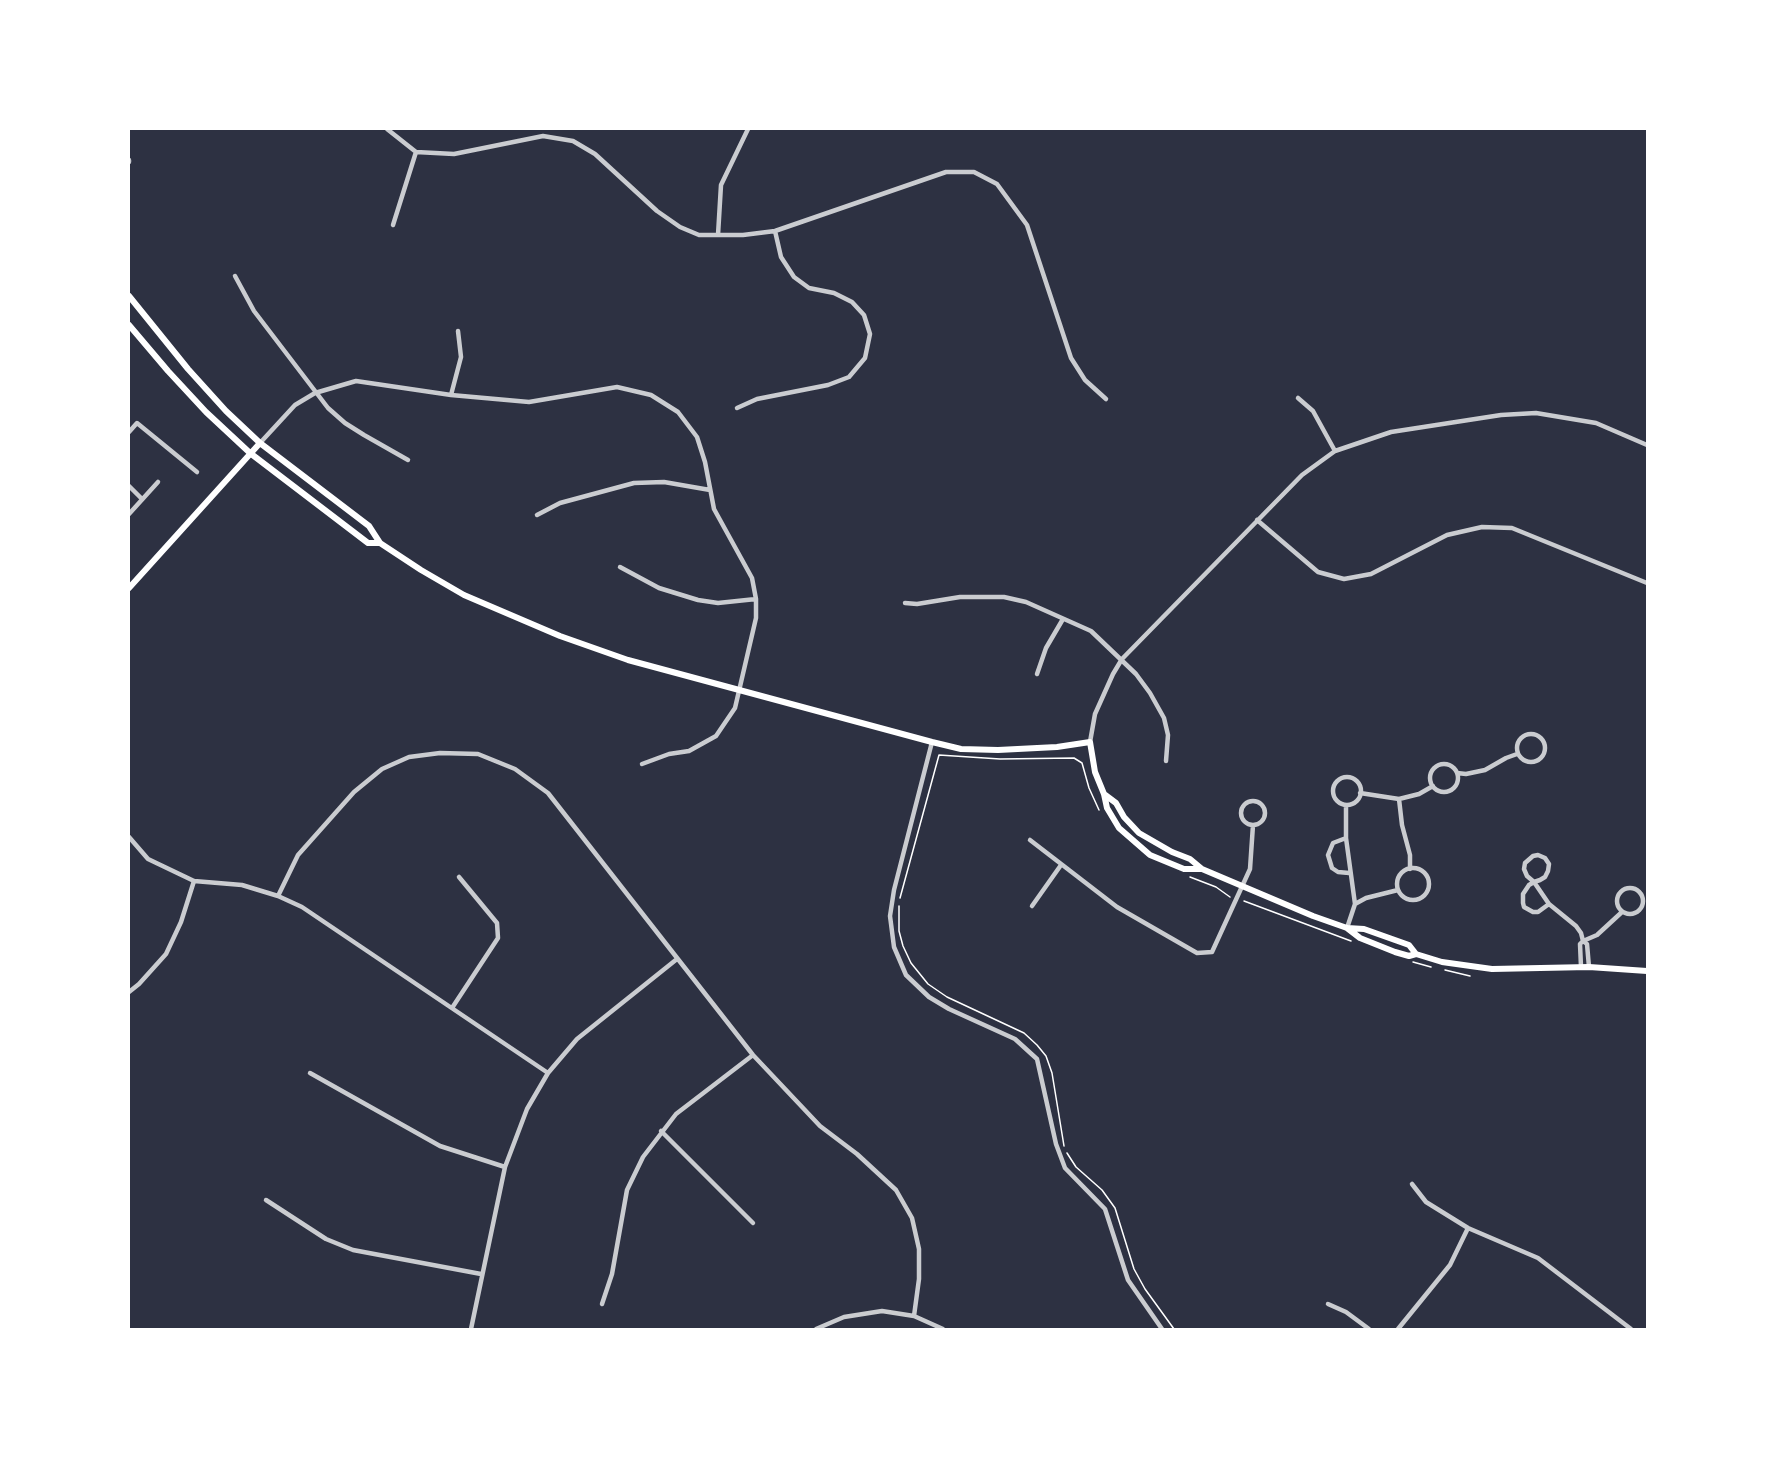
<!DOCTYPE html>
<style>
body{margin:0}
#map{position:relative;width:1776px;height:1458px;overflow:hidden;background:#2d3142;font-family:Karla,sans-serif}
canvas{display:block}
.frame{position:absolute;inset:0;border:130px solid #fff;pointer-events:none}
</style>
<div id="map">
<canvas width="1776" height="1458"></canvas>
<div class="frame"></div>
</div>
<script>
const ctx = document.querySelector('canvas').getContext('2d');
ctx.lineJoin = 'round';
function shape(rows) {
  const path = new Path2D();
  for (const r of rows) {
    if (r.length === 3) {
      path.moveTo(r[0] + r[2], r[1]);
      path.arc(r[0], r[1], r[2], 0, 2 * Math.PI);
      continue;
    }
    path.moveTo(r[0], r[1]);
    for (let i = 2; i < r.length; i += 2) path.lineTo(r[i], r[i + 1]);
  }
  return path;
}
function strokePath(path, color, width, dash) {
  ctx.strokeStyle = color;
  ctx.lineWidth = width;
  ctx.lineCap = dash ? 'butt' : 'round';
  ctx.setLineDash(dash || []);
  ctx.stroke(path);
}
const path = shape([
 [1190,877,1216,887,1230,897],
 [900,898,939,755,1000,759,1074,758,1082,763,1089,788,1099,810],
 [1244,901,1351,941],
 [899,906,899,931,903,946,911,963,928,984,947,997,1024,1033,1037,1045,1046,1056,1052,1073,1064,1146],
 [1413,962,1431,967],
 [1445,970,1470,976],
 [1067,1153,1076,1167,1102,1190,1115,1208,1134,1269,1145,1289,1174,1329]
]);
const minor = shape([
 [387,129,416,152,454,154,543,136,573,141,595,154,657,211,680,227,699,235,743,235,775,231,946,172,974,172,997,184,1027,225,1071,358,1085,380,1106,399],
 [129,160,129,162],
 [393,225,416,152],
 [718,235,721,185,748,129],
 [235,276,254,311,328,408,345,423,364,435,408,460],
 [451,395,461,357,458,331],
 [1298,398,1313,411,1335,451],
 [737,408,757,399,828,385,849,377,865,358,870,334,864,315,852,302,834,293,809,288,794,277,781,257,775,231],
 [129,432,137,423,197,472],
 [260,443,295,405,315,393,356,381,451,395,529,402,617,387,651,395,678,412,697,437,705,462,714,509,752,578,756,599,756,618,735,708,716,736,689,751,669,754,642,764],
 [129,486,142,499],
 [129,514,158,482],
 [537,515,560,503,634,483,664,482,710,490],
 [1257,520,1318,572,1344,579,1371,574,1447,535,1482,527,1512,528,1647,583],
 [620,567,659,588,698,600,718,603,756,599],
 [905,603,917,604,960,597,1004,597,1026,602,1091,631,1136,674,1150,693,1164,718,1168,735,1166,761],
 [1037,674,1046,648,1063,619],
 [1531,748,14],
 [932,742,894,890,890,916,894,947,906,975,929,997,949,1009,1015,1039,1037,1059,1056,1144,1065,1168,1105,1209,1128,1280,1162,1329],
 [1090,742,1095,714,1113,674,1122,659,1302,475,1335,451,1391,432,1501,415,1536,413,1596,423,1647,445],
 [1444,778,14],
 [1457,773,1466,774,1485,770,1506,758,1517,754],
 [1347,791,14],
 [1360,793,1399,799,1419,794,1433,786],
 [1399,799,1402,825,1410,855,1410,869],
 [1253,813,12],
 [1346,805,1346,838,1355,904,1347,928],
 [129,837,148,859,194,881,242,885,278,896,302,907,548,1073],
 [1346,838,1333,843,1328,855,1332,868,1338,872,1349,873],
 [1030,840,1117,907,1197,953,1212,952,1250,869,1253,825],
 [1413,884,16],
 [1630,901,13],
 [278,896,298,855,354,792,382,769,409,757,440,753,478,754,515,769,548,793,753,1055,820,1126,857,1154,896,1190,912,1218,919,1249,919,1279,914,1316],
 [1355,904,1366,898,1398,890],
 [1549,904,1538,912,1533,912,1524,907,1523,903,1523,894,1529,885,1534,882,1540,880,1545,877,1548,871,1549,864,1545,858,1538,855,1533,856,1525,863,1524,869,1527,876,1534,882,1549,904,1576,926,1581,933,1583,941,1587,944,1589,967],
 [1032,906,1061,865],
 [1583,941,1597,935,1622,912],
 [1581,967,1580,944,1583,941],
 [129,992,139,984,166,954,181,922,194,881],
 [452,1008,498,938,497,923,459,877],
 [310,1073,440,1146,505,1167],
 [661,1131,753,1223],
 [1412,1184,1426,1202,1468,1228,1538,1258,1631,1329],
 [266,1200,326,1239,353,1250,481,1274],
 [602,1304,612,1274,627,1190,643,1157,676,1114,753,1055],
 [1328,1304,1346,1312,1369,1329],
 [471,1329,505,1167,527,1109,548,1073,577,1039,677,959],
 [816,1329,844,1317,882,1311,914,1316,943,1329],
 [1398,1329,1450,1265,1468,1228]
]);
const secondary = shape([
 [129,296,188,369,226,411,260,443,369,526,380,543,421,570,464,595,560,636,628,660,932,742,961,749,998,750,1057,747,1090,742,1095,772,1104,794,1107,808,1119,828,1150,855,1184,869,1202,869],
 [129,325,168,371,206,412,250,453,368,543,380,543],
 [129,588,260,443],
 [1104,794,1116,803,1124,817,1139,833,1172,852,1190,859,1202,869,1313,916,1347,928,1364,929,1409,945,1416,954,1442,962,1492,969,1589,967,1647,971],
 [1347,928,1360,938,1395,952,1409,956,1416,954]
]);
strokePath(path, '#fff', 1.5);
strokePath(minor, '#caccd0', 4.5);
strokePath(secondary, '#fff', 6);
</script>
